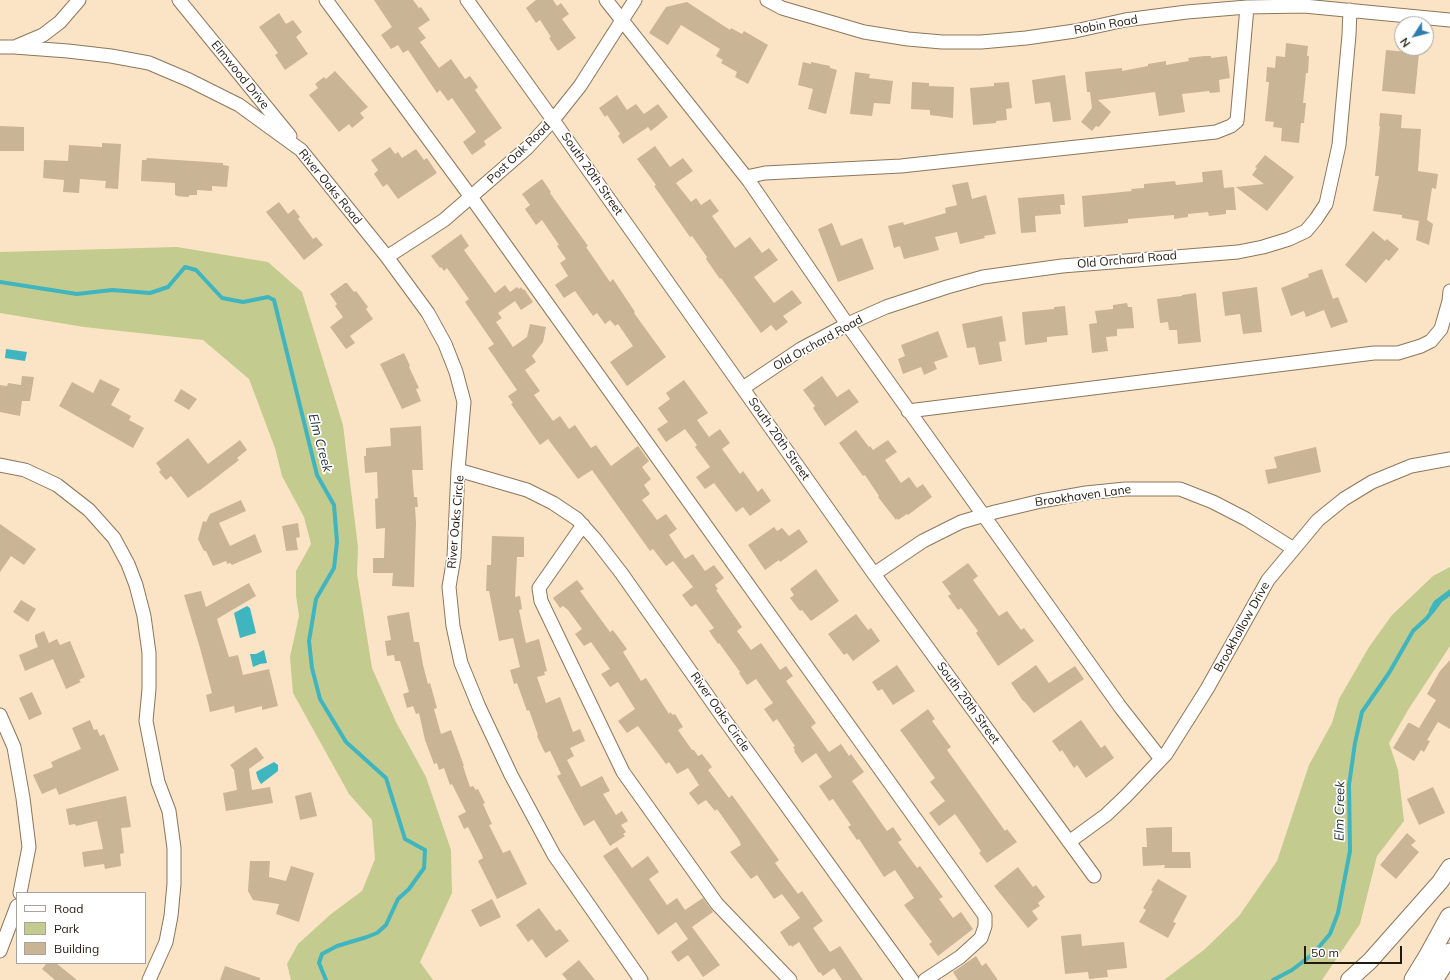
<!DOCTYPE html>
<style>
body{margin:0}
#map{position:relative;width:1450px;height:980px;overflow:hidden;background:#fbe4c5;font-family:Mulish,sans-serif}
canvas{display:block}
.legend{position:absolute;left:16px;top:892px;width:130px;height:72px;box-sizing:border-box;background:#fff;border:1px solid #a7a39f;margin:0;padding:5px 7px;list-style:none;font-size:12px;color:#221a0f}
.legend li{display:flex;align-items:center;gap:8px;height:20px}
.legend b{width:20px;border:1px solid #a7a39f}
.north{position:absolute;left:1394px;top:16px;width:40px;height:40px;box-sizing:border-box;background:#fff;border:1px solid #a7a39f;border-radius:50%;rotate:234deg;font-size:11px;font-weight:700;line-height:16px;text-align:center;color:#221a0f}
.north::after{content:'';display:block;margin:auto;width:14px;height:18px;background:#307caf;clip-path:polygon(50% 0,100% 100%,50% 72%,0 100%)}
.scale{position:absolute;left:1304px;top:946px;width:98px;height:18px;box-sizing:border-box;border:2px solid #221a0f;border-top:0;padding-left:5px;font-size:12px;line-height:14px;white-space:nowrap;color:#221a0f;-webkit-text-stroke:3px #fff;paint-order:stroke}
</style>
<div id="map">
<canvas width="1450" height="980"></canvas>
<ul class="legend">
<li><b style="height:5px;background:#fff"></b>Road</li>
<li><b style="height:11px;background:#c4cb8e"></b>Park</li>
<li><b style="height:11px;background:#cab496"></b>Building</li>
</ul>
<div class="north">N</div>
<div class="scale">50 m</div>
</div>
<script>
const ctx = document.querySelector('canvas').getContext('2d');
ctx.lineJoin = 'round';
function paint(path, color) {
  ctx.fillStyle = color;
  ctx.fill(path, 'evenodd');
}
function shape(rows) {
  const path = new Path2D();
  for (const r of rows) {
    path.moveTo(r[0], r[1]);
    for (let i = 2; i < r.length; i += 2) path.lineTo(r[i], r[i + 1]);
  }
  return path;
}
function strokePath(path, color, width, dash) {
  ctx.strokeStyle = color;
  ctx.lineWidth = width;
  ctx.lineCap = dash ? 'butt' : 'round';
  ctx.setLineDash(dash || []);
  ctx.stroke(path);
}
function write(font, color, halo, rows, align = 'center') {
  ctx.font = font + ' Mulish,sans-serif';
  ctx.lineWidth = 3.5;
  ctx.setLineDash([]);
  ctx.textBaseline = 'middle';
  ctx.strokeStyle = halo;
  ctx.fillStyle = color;
  for (const [text, x, y, turn = 0] of rows) {
    ctx.save();
    ctx.translate(x, y);
    ctx.rotate((+turn || 0) * Math.PI / 180);
    ctx.textAlign = isNaN(turn) ? turn : align;
    if (halo) ctx.strokeText(text, 0, 0);
    ctx.fillText(text, 0, 0);
    ctx.restore();
  }
}
const green = shape([
 [177,247,268,262,302,292,343,425,358,547,357,574,372,668,396,722,426,777,451,850,452,893,420,962,433,980,291,980,287,964,298,944,331,914,362,891,375,859,372,820,349,794,293,693,290,657,299,616,296,595,296,571,311,544,304,517,282,476,275,448,249,379,203,340,84,327,0,313,0,252],
 [1450,567,1450,646,1408,710,1389,743,1398,770,1404,821,1377,856,1360,924,1322,980,1164,980,1205,949,1239,916,1277,861,1309,765,1332,723,1339,699,1369,647,1392,615,1433,576]
]);
const water = shape([
 [6,349,27,352,25,361,5,358],
 [1450,589,1450,596,1442,602,1433,614,1430,614,1429,610,1434,601],
 [247,606,250,608,256,633,240,638,234,613],
 [264,650,267,663,260,664,253,667,250,654,256,654],
 [274,762,278,765,278,771,261,784,258,779,256,772]
]);
const stream = shape([
 [0,282,77,294,112,290,150,293,168,287,185,267,196,270,222,298,243,302,268,297,274,300,317,475,334,505,337,542,334,568,316,599,309,641,312,668,320,699,346,742,386,778,405,839,425,850,424,868,409,889,398,899,386,925,377,933,367,937,337,946,322,954,319,963,326,980],
 [1273,980,1292,970,1313,954,1330,934,1338,913,1350,851,1349,785,1355,743,1362,712,1389,673,1413,631,1427,618,1433,610]
]);
const building = shape([
 [374,0,413,0,419,8,421,7,430,20,418,28,426,38,420,42,439,68,451,59,465,79,470,76,478,87,475,90,502,128,484,141,486,145,472,155,463,142,476,132,452,98,448,101,440,90,437,93,408,50,403,53,398,45,391,49,381,35,392,27],
 [536,0,553,0,557,6,561,3,569,14,562,19,576,38,558,51,549,38,551,37,540,20,536,23,526,8],
 [687,2,730,30,731,28,742,34,744,31,768,45,748,84,735,77,737,72,721,63,723,60,716,56,720,49,681,25,668,45,649,33,666,7],
 [279,13,286,24,293,20,302,32,296,37,308,54,285,70,275,55,278,53,259,27],
 [1286,43,1308,46,1307,56,1309,56,1308,73,1306,73,1303,103,1306,103,1304,123,1301,123,1299,143,1281,141,1282,128,1273,127,1274,122,1265,121,1269,82,1266,82,1267,67,1275,68,1276,56,1285,57],
 [1386,50,1419,53,1415,94,1382,91],
 [1204,56,1211,56,1211,58,1227,56,1230,78,1219,80,1220,92,1210,93,1209,91,1182,94,1185,112,1159,116,1155,92,1098,100,1111,112,1099,127,1096,126,1092,131,1081,122,1092,108,1090,92,1087,92,1085,72,1122,68,1122,71,1148,66,1148,64,1166,61,1166,65,1189,61,1188,58],
 [803,62,811,64,811,62,830,66,830,68,837,70,826,114,808,109,813,89,798,85],
 [335,71,368,107,360,113,364,118,352,128,349,124,339,132,309,95,318,88,315,84,324,77,326,79],
 [855,72,870,74,869,78,893,81,890,104,874,103,872,116,850,114],
 [1065,75,1071,120,1053,122,1050,102,1035,104,1032,80],
 [912,82,929,83,929,86,954,87,953,118,930,115,930,110,911,109],
 [1009,82,1012,108,1006,109,1007,120,996,121,996,123,973,125,970,88,994,86,994,83],
 [617,95,627,110,636,104,644,114,658,104,668,117,651,131,648,127,623,144,618,136,620,134,607,115,605,117,599,108],
 [1380,113,1402,115,1401,128,1421,129,1418,171,1438,174,1436,189,1432,188,1427,220,1433,224,1429,245,1416,240,1419,221,1402,218,1402,215,1373,211,1379,176,1375,176,1380,126,1379,126],
 [0,126,24,127,24,151,0,151],
 [102,143,121,144,118,189,105,188,106,181,80,179,79,193,63,192,64,180,43,178,44,160,68,161,69,145,102,147],
 [655,146,670,167,683,158,693,171,676,183,691,202,696,198,701,205,710,199,719,211,712,216,735,248,750,237,762,253,769,248,778,260,754,277,774,303,792,290,802,303,783,316,788,322,776,331,771,325,761,333,721,278,720,279,706,259,707,257,692,236,690,237,654,186,656,185,637,159],
 [390,147,395,154,398,152,402,158,416,149,424,160,427,158,437,173,398,199,387,184,383,187,374,174,378,170,371,160],
 [1265,155,1294,177,1267,211,1236,187,1264,184,1252,175,1257,168,1255,167],
 [147,158,223,163,223,165,229,166,227,187,212,186,212,191,197,190,197,195,190,195,188,197,176,196,177,195,175,195,175,183,141,181,142,160,146,160],
 [1222,170,1224,188,1234,187,1236,210,1226,210,1226,214,1209,216,1208,212,1188,214,1188,217,1174,219,1174,215,1128,219,1128,223,1084,227,1082,196,1132,191,1131,189,1144,188,1144,184,1175,181,1176,185,1203,182,1202,172],
 [542,179,551,192,550,193,588,246,586,247,610,282,613,279,635,312,634,313,666,357,627,386,610,362,633,346,618,324,615,326,610,320,605,324,597,313,593,316,575,291,564,298,555,285,568,276,560,263,566,259,557,246,559,245,542,220,536,225,525,209,530,205,522,194],
 [968,182,972,199,986,195,996,234,984,236,985,238,960,244,957,232,935,237,939,250,904,259,900,246,894,248,888,226,903,222,904,225,946,213,945,208,957,205,952,185],
 [1064,194,1065,205,1060,205,1061,214,1035,216,1036,232,1021,233,1018,198],
 [279,202,288,214,294,209,300,217,298,219,313,239,316,237,323,245,304,260,266,212],
 [832,223,841,246,862,238,874,269,838,282,818,229],
 [1373,231,1385,241,1387,239,1399,249,1389,261,1386,259,1366,283,1345,265],
 [461,234,469,246,464,250,495,293,505,285,510,292,517,287,519,289,521,287,523,290,524,289,533,302,521,310,515,301,498,313,502,318,496,322,513,347,527,337,530,324,546,327,543,342,532,356,536,362,525,370,540,391,534,395,553,421,560,416,569,429,575,425,591,448,596,445,611,466,638,446,649,461,642,467,651,479,644,485,650,494,642,500,657,520,666,514,677,529,669,535,685,559,693,554,705,571,714,565,724,578,715,585,718,589,716,590,742,627,737,631,751,650,761,643,780,670,786,666,793,676,786,681,816,723,811,727,829,752,841,744,849,756,851,754,864,772,852,781,887,831,893,827,902,840,898,842,917,868,920,866,934,885,943,897,939,899,953,918,961,912,973,929,938,956,929,944,932,942,904,905,914,898,895,870,884,877,859,839,857,840,848,827,851,825,833,799,829,801,819,786,832,777,816,753,802,763,794,751,795,750,793,747,795,746,777,719,773,722,764,709,773,703,756,679,747,685,739,673,740,672,719,643,718,644,709,631,714,628,696,604,691,607,682,595,693,587,673,561,666,566,653,549,650,551,592,470,578,479,548,439,540,445,511,404,513,403,508,396,517,390,488,348,494,344,465,302,469,299,447,268,444,271,441,267,440,268,431,256],
 [1322,269,1333,299,1338,297,1348,322,1331,328,1324,310,1306,317,1304,311,1291,316,1281,288,1309,277,1308,274],
 [345,283,347,283,354,292,356,291,368,307,366,309,373,319,350,336,355,343,346,349,330,327,343,317,335,306,337,304,330,294],
 [1257,287,1262,332,1243,334,1240,314,1225,316,1222,292],
 [1196,293,1201,342,1178,344,1177,330,1169,330,1168,322,1160,323,1157,299,1182,296,1182,295],
 [1127,303,1128,307,1132,307,1134,328,1117,329,1117,336,1106,337,1108,351,1092,353,1089,324,1097,323,1095,311,1113,309,1113,305],
 [1065,306,1068,335,1047,337,1047,342,1025,345,1022,312,1054,309,1054,307],
 [1002,316,1006,341,999,342,1002,361,979,365,975,347,967,348,962,324],
 [938,331,948,357,934,362,937,369,924,375,921,367,903,374,898,359,905,356,901,345],
 [404,353,410,366,409,367,419,388,416,389,421,401,402,409,380,364],
 [22,376,34,377,30,401,22,401,20,416,0,412,0,385,7,386,8,383,21,385],
 [822,376,837,397,849,389,859,402,825,426,813,408,815,406,803,390],
 [100,379,120,389,111,405,131,416,129,420,144,428,133,448,59,406,72,382,93,393],
 [684,380,708,413,697,420,709,437,720,429,730,443,722,449,740,474,743,471,758,492,762,488,771,501,750,516,743,507,736,512,714,483,705,489,696,477,710,467,695,447,697,445,685,429,666,442,657,429,668,422,658,408,670,399,666,393],
 [181,389,197,399,189,410,174,401],
 [421,426,423,470,412,470,414,497,417,497,418,507,415,507,416,523,414,587,392,586,393,573,373,573,373,558,384,558,385,528,376,529,375,499,378,498,377,472,365,473,364,456,366,456,366,448,391,446,390,428],
 [856,430,869,447,870,446,873,450,888,440,897,452,885,460,901,483,909,477,917,488,923,484,932,497,908,515,907,514,898,520,897,518,896,520,878,497,879,496,865,475,863,476,839,443],
 [188,438,208,464,240,440,247,450,237,458,239,460,199,491,199,490,188,498,171,476,166,480,159,472,161,470,156,463],
 [1316,447,1321,472,1268,484,1265,470,1277,468,1274,457],
 [241,500,246,511,219,523,230,546,255,534,262,552,232,565,230,563,227,564,226,561,213,566,206,551,204,551,198,539,203,521,206,522,210,514],
 [298,523,300,537,296,538,298,550,286,551,282,526],
 [0,524,36,549,24,565,11,556,0,572],
 [774,527,777,531,782,528,789,536,799,529,808,542,780,562,779,560,765,570,748,545],
 [492,536,524,537,524,557,517,557,515,597,520,596,522,609,519,610,525,639,526,643,539,639,547,671,544,672,545,675,537,677,546,703,560,697,573,732,580,729,585,741,570,748,574,756,567,760,581,787,602,776,610,791,603,794,616,815,622,811,628,821,621,825,626,832,623,834,625,836,610,846,594,820,584,826,575,810,557,776,561,774,550,751,545,753,537,736,538,735,529,710,527,711,517,683,514,684,510,670,520,667,513,638,499,641,489,591,486,591,487,565,491,565],
 [968,563,978,576,973,580,999,616,1007,611,1021,630,1024,628,1034,641,998,666,976,633,978,631,961,608,958,610,948,596,951,594,942,582],
 [816,569,839,601,811,621,802,610,800,611,790,598,794,595,790,589],
 [577,580,584,589,580,591,610,632,613,630,627,649,623,652,641,681,646,678,669,714,670,712,673,715,675,714,683,727,678,730,692,750,694,750,698,756,702,754,712,767,708,770,729,798,732,795,779,860,775,863,798,894,802,891,823,921,813,928,830,952,840,946,863,980,842,980,834,968,823,976,820,972,819,973,799,942,792,947,791,945,789,946,780,932,800,918,782,894,774,899,757,875,751,879,740,865,730,852,741,845,739,840,717,809,715,811,706,800,698,805,689,793,699,785,688,768,677,774,669,762,666,764,638,726,627,733,618,721,635,709,618,682,610,687,601,674,610,669,591,642,584,646,575,634,582,629,568,610,563,606,560,608,553,598],
 [249,583,256,596,217,619,229,657,238,655,243,675,269,669,278,706,262,710,262,706,235,713,234,706,210,712,206,695,212,693,200,648,184,595,201,591,206,607],
 [21,600,36,609,28,622,13,612],
 [409,612,414,642,419,642,423,665,428,684,430,683,437,708,434,709,441,734,451,730,464,766,463,766,470,787,473,786,476,790,478,789,485,803,483,804,492,824,489,825,503,853,510,850,527,884,497,899,478,861,483,858,482,855,468,827,464,829,458,816,466,812,452,784,450,785,444,768,439,770,437,763,434,764,425,740,419,713,416,714,413,706,407,708,403,694,409,692,400,661,395,661,394,655,387,656,385,641,391,640,387,616],
 [856,614,868,630,871,628,880,641,853,661,847,653,844,655,828,634],
 [44,631,49,643,57,639,60,645,70,641,85,677,79,680,81,682,66,689,53,659,25,671,19,655,38,647,35,639,35,635],
 [1450,660,1450,729,1438,722,1427,740,1430,741,1424,752,1421,750,1414,761,1393,748,1408,723,1410,723,1419,728,1436,700,1427,694,1440,671],
 [897,665,915,691,893,705,882,689,878,691,872,682],
 [1036,665,1049,683,1075,666,1084,679,1034,713,1024,701,1023,701,1011,683],
 [32,692,42,714,29,720,19,698],
 [928,709,935,719,932,721,951,747,947,750,1005,831,1007,829,1017,842,987,863,979,853,981,851,955,814,939,826,929,813,945,801,930,782,935,778,900,730],
 [90,720,94,730,97,729,100,736,104,734,119,770,59,795,56,788,42,794,33,775,53,767,51,762,81,749,72,728],
 [1081,720,1101,748,1105,745,1114,758,1086,778,1077,765,1074,768,1062,750,1060,752,1052,741],
 [256,747,264,758,249,769,252,790,270,787,273,803,226,811,223,793,237,790,234,770,230,765],
 [1433,787,1445,813,1419,825,1407,799],
 [311,792,317,816,300,820,295,796],
 [126,796,131,827,121,828,124,853,120,854,121,866,105,869,104,864,84,867,82,852,103,849,97,821,76,826,75,824,69,825,66,809],
 [1172,827,1172,852,1190,852,1191,868,1164,868,1165,865,1143,866,1142,847,1147,847,1146,828],
 [1407,833,1416,841,1411,845,1419,852,1396,879,1380,865],
 [617,847,632,868,648,856,659,872,649,879,667,905,677,898,685,910,703,898,713,912,692,927,720,965,703,977,688,955,678,962,671,952,688,939,676,922,658,935,603,856],
 [250,861,270,861,269,877,286,881,291,866,314,873,299,922,276,914,279,904,253,900,248,891],
 [1018,867,1033,887,1036,885,1045,897,1038,903,1040,906,1032,911,1038,919,1028,928,994,886],
 [1158,879,1187,896,1173,922,1176,923,1168,938,1139,922,1146,910,1143,908,1153,891,1151,890],
 [492,899,501,917,480,927,471,910],
 [539,908,556,931,560,929,569,941,546,958,532,939,528,942,516,925],
 [1081,934,1082,946,1124,942,1127,968,1107,970,1108,977,1089,979,1088,972,1065,974,1061,936],
 [976,956,982,966,986,963,998,980,958,980,953,972],
 [579,960,595,980,567,980,562,974],
 [47,963,56,963,77,980,55,980,42,969],
 [225,966,260,978,260,980,220,980]
]);
const minor = shape([
 [179,0,290,136],
 [326,0,471,197,985,916,985,926,981,938,960,957,925,980],
 [467,0,553,120,874,574,1094,876],
 [606,0,749,181,847,324,1121,708,1161,759],
 [767,0,782,8,864,32,908,39,942,42,981,42,1026,38,1075,31,1125,20,1187,12,1247,7,1304,6,1450,20],
 [17,46,43,35,60,22,79,0],
 [0,47,14,47,68,51,111,56,149,63,189,80,239,105,301,150,387,257,428,313,445,344,456,372,464,402,458,470],
 [746,177,765,173,901,166,1216,132,1231,126,1237,121,1247,7],
 [387,257,444,220,527,148,553,120,580,86,635,0],
 [743,388,801,349,850,323,886,307,947,287,983,277,1062,266,1238,252,1263,247,1289,239,1306,231,1316,219,1326,204,1339,145,1349,35,1350,10],
 [908,411,1374,353,1398,353,1421,346,1431,341,1441,329,1449,301,1450,291],
 [0,465,25,470,57,485,89,510,114,538,128,564,136,585,144,616,149,653,149,689,146,721,158,782,169,811,174,848,174,884,171,916,166,942,149,980],
 [583,525,539,588,541,601,623,772,717,904,790,980],
 [874,574,923,541,961,522,995,512,1041,501,1086,493,1125,489,1180,489,1213,502,1246,519,1294,549],
 [0,715,14,747,23,798,29,847,20,893],
 [1069,842,1106,815,1126,796,1166,754,1207,689,1268,580,1318,520,1344,499,1372,482,1411,466,1450,459],
 [0,951,17,906],
 [641,980,554,855,511,775,479,707,461,663,453,626,449,587,454,557,458,470,527,490,553,503,577,519,595,539,622,574,724,719,912,980]
]);
const major = shape([
 [1349,980,1370,961,1440,882,1450,867]
]);
const highway = shape([
 [1414,980,1428,957,1450,917],
 [1433,980,1450,953]
]);
const streetNames = [
 ["Robin Road",1106,25,-10],
 ["Elmwood Drive",240,75,51],
 ["Post Oak Road",519,153,-44],
 ["South 20th Street",592,174,55],
 ["River Oaks Road",330,187,51],
 ["Old Orchard Road",1127,260,-5],
 ["Old Orchard Road",818,343,-29],
 ["South 20th Street",779,439,55],
 ["Brookhaven Lane",1083,496,-8],
 ["River Oaks Circle",456,522,-85],
 ["Brookhollow Drive",1242,627,-61],
 ["South 20th Street",968,703,54],
 ["River Oaks Circle",720,712,55]
];
const waterNames = [
 ["Elm Creek",320,443,75],
 ["Elm Creek",1340,811,-89]
];
paint(green, '#c4cb8e');
paint(water, '#3fb5c0');
strokePath(stream, '#3fb5c0', 4);
paint(building, '#cab496');
strokePath(minor, '#8c775b', 15);
strokePath(major, '#8c775b', 18);
strokePath(highway, '#8c775b', 21);
strokePath(minor, '#fff', 13);
strokePath(major, '#fff', 16);
strokePath(highway, '#fff', 19);
write('12px', '#221a0f', '#fff', streetNames);
write('italic 13px', '#1a2f31', '#fff', waterNames);
</script>
